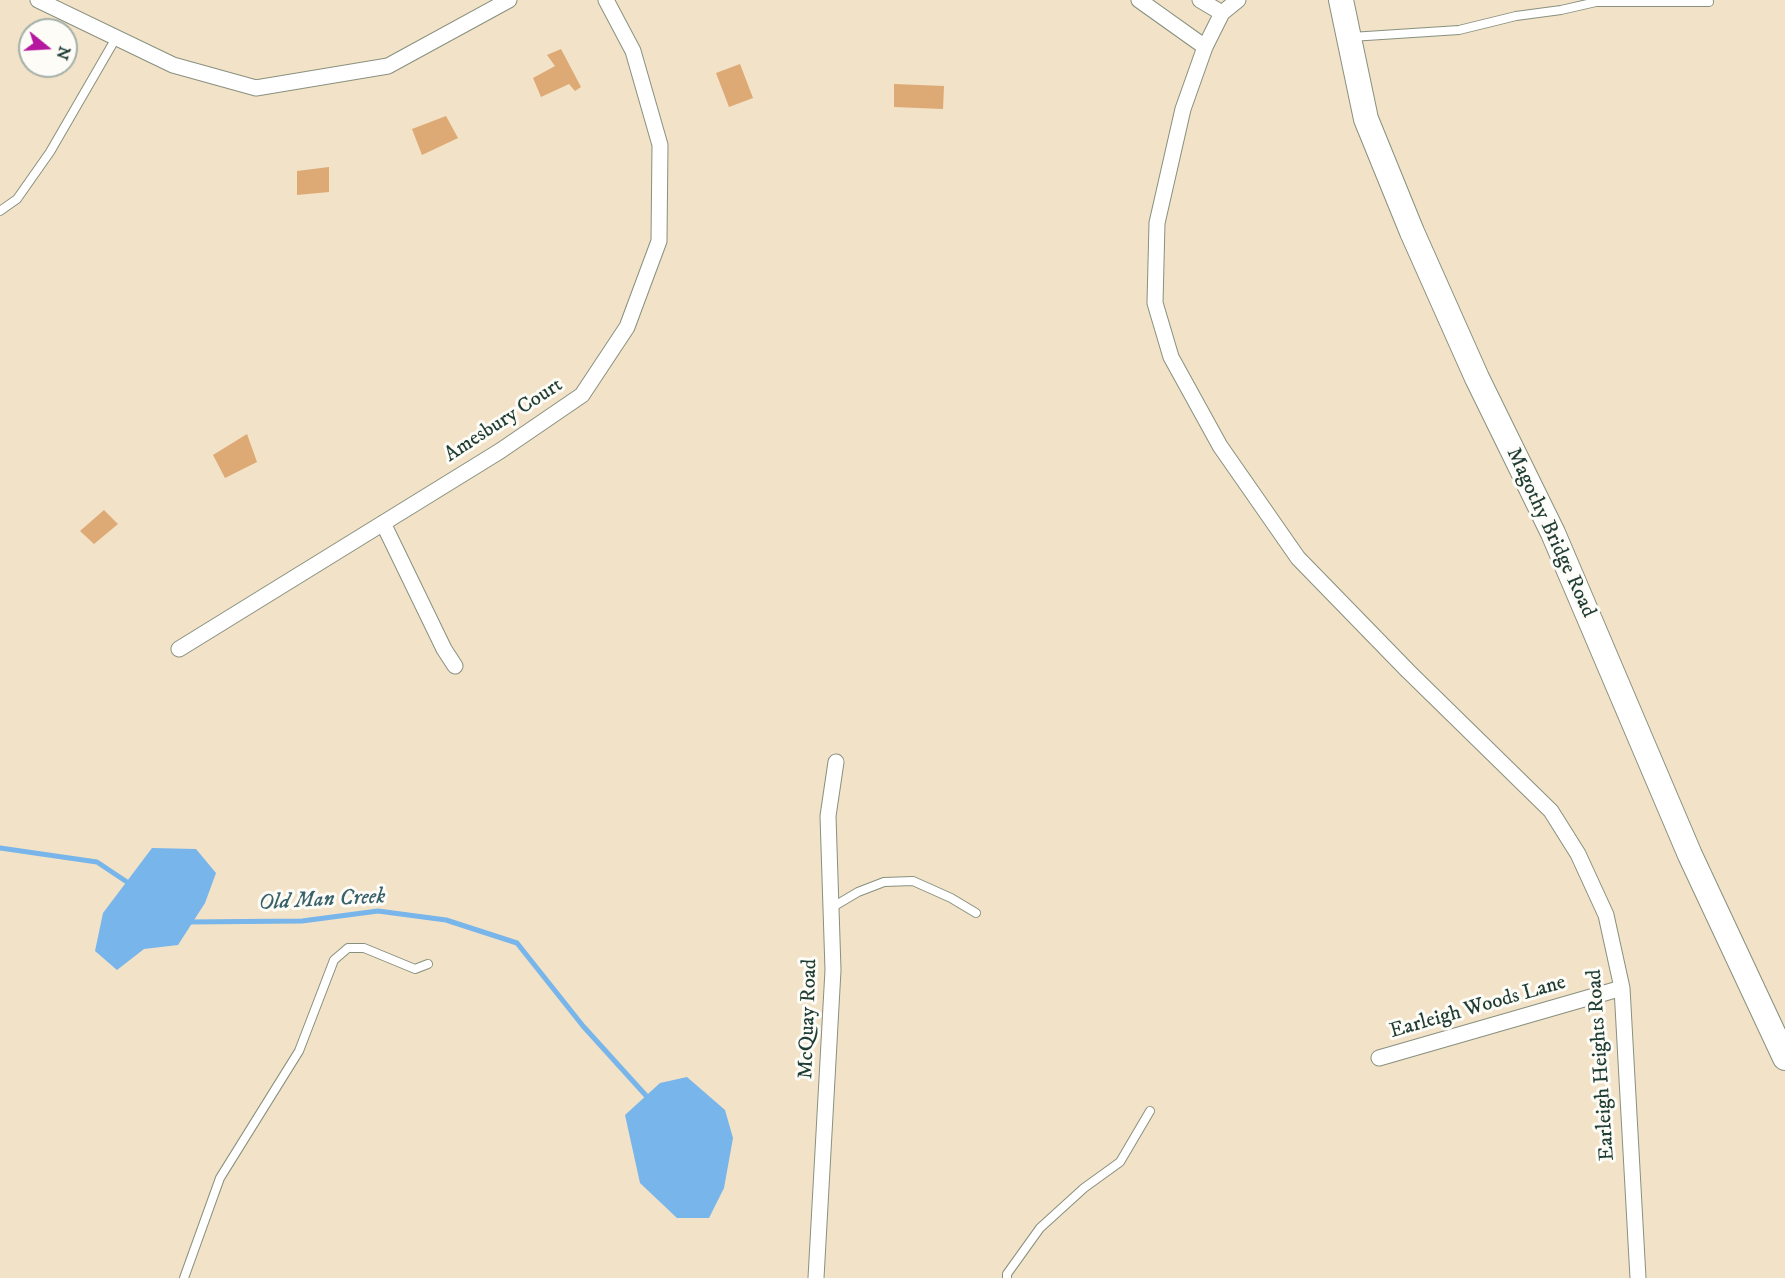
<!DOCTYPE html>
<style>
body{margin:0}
#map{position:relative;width:1785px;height:1278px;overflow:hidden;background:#f2e2c7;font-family:"IM FELL DW Pica",serif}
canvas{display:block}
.north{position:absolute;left:18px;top:18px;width:60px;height:60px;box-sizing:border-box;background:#fdfcf7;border:2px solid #a4b0a9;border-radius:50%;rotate:108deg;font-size:16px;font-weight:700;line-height:24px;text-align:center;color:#1f3d34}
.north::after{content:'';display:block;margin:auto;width:21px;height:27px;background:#b5179e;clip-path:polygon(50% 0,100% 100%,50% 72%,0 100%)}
</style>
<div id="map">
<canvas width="1785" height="1278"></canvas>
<div class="north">N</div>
</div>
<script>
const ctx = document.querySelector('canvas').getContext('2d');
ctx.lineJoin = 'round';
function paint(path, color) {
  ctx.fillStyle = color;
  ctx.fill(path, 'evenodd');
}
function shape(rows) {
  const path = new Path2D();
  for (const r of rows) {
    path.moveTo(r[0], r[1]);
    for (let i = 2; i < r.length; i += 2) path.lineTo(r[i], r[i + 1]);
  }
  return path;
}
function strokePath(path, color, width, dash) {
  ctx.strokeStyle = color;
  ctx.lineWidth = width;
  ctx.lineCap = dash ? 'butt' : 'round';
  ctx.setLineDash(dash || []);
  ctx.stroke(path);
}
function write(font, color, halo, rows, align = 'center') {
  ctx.font = font + ' "IM FELL DW Pica",serif';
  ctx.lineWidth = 6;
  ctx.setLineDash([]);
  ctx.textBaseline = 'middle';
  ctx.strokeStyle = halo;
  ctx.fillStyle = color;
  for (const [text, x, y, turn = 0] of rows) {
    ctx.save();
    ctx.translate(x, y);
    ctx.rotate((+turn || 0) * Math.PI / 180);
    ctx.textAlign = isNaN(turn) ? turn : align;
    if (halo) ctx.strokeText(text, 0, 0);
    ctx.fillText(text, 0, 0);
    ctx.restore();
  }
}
const water = shape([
 [152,848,196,849,216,873,205,903,178,945,144,949,117,970,95,951,103,913],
 [687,1077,725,1110,733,1138,724,1188,709,1218,677,1218,640,1183,625,1115,660,1083]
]);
const stream = shape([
 [0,848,97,862,130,884],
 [188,922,302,921,378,911,446,920,517,943,583,1026,650,1100]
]);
const building = shape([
 [561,49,581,87,575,91,569,84,541,97,533,78,555,66,547,55],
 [740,64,753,98,729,107,716,73],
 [894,84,944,86,943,109,894,107],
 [446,116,458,138,422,155,412,129],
 [329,167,329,192,297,195,297,171],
 [247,434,257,462,225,478,213,455],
 [104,510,118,524,94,544,80,531]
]);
const service = shape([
 [1351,37,1459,30,1516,16,1561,10,1596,2,1709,2],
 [0,211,17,199,50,152,116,38],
 [831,908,858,892,884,882,913,881,951,898,976,913],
 [184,1278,220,1178,299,1051,334,960,348,948,364,948,415,969,428,964],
 [1007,1278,1007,1274,1040,1228,1084,1188,1120,1162,1150,1111]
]);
const minor = shape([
 [38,0,173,65,256,88,388,66,509,0],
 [1139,0,1205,47],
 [1200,0,1222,13],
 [1238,0,1222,13,1205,47,1183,109,1157,223,1155,303,1171,357,1220,446,1298,558,1408,671,1551,811,1578,854,1606,915,1622,988,1638,1278],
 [383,523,444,649,455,666],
 [179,649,500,451,582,395,627,327,659,241,660,145,633,51,606,0],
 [1379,1058,1622,988],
 [816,1278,833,970,828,816,836,762]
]);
const primary = shape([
 [1341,0,1366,119,1412,232,1477,378,1553,533,1690,855,1785,1058]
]);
const streetNames = [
 ["Amesbury Court",504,421,-33],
 ["Magothy Bridge Road",1550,533,65],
 ["Earleigh Woods Lane",1478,1008,-16],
 ["McQuay Road",809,1019,-88],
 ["Earleigh Heights Road",1602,1065,-94]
];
const waterNames = [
 ["Old Man Creek",322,901,-3]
];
paint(water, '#77b5ea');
strokePath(stream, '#77b5ea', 5);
paint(building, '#dda975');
strokePath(service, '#88907e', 10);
strokePath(minor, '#88907e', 17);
strokePath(primary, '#88907e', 26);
strokePath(service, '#fff', 8);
strokePath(minor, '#fff', 15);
strokePath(primary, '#fff', 24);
write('21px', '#1f3d34', '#fdfcf7', streetNames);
write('italic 22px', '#39616b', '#fdfcf7', waterNames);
</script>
